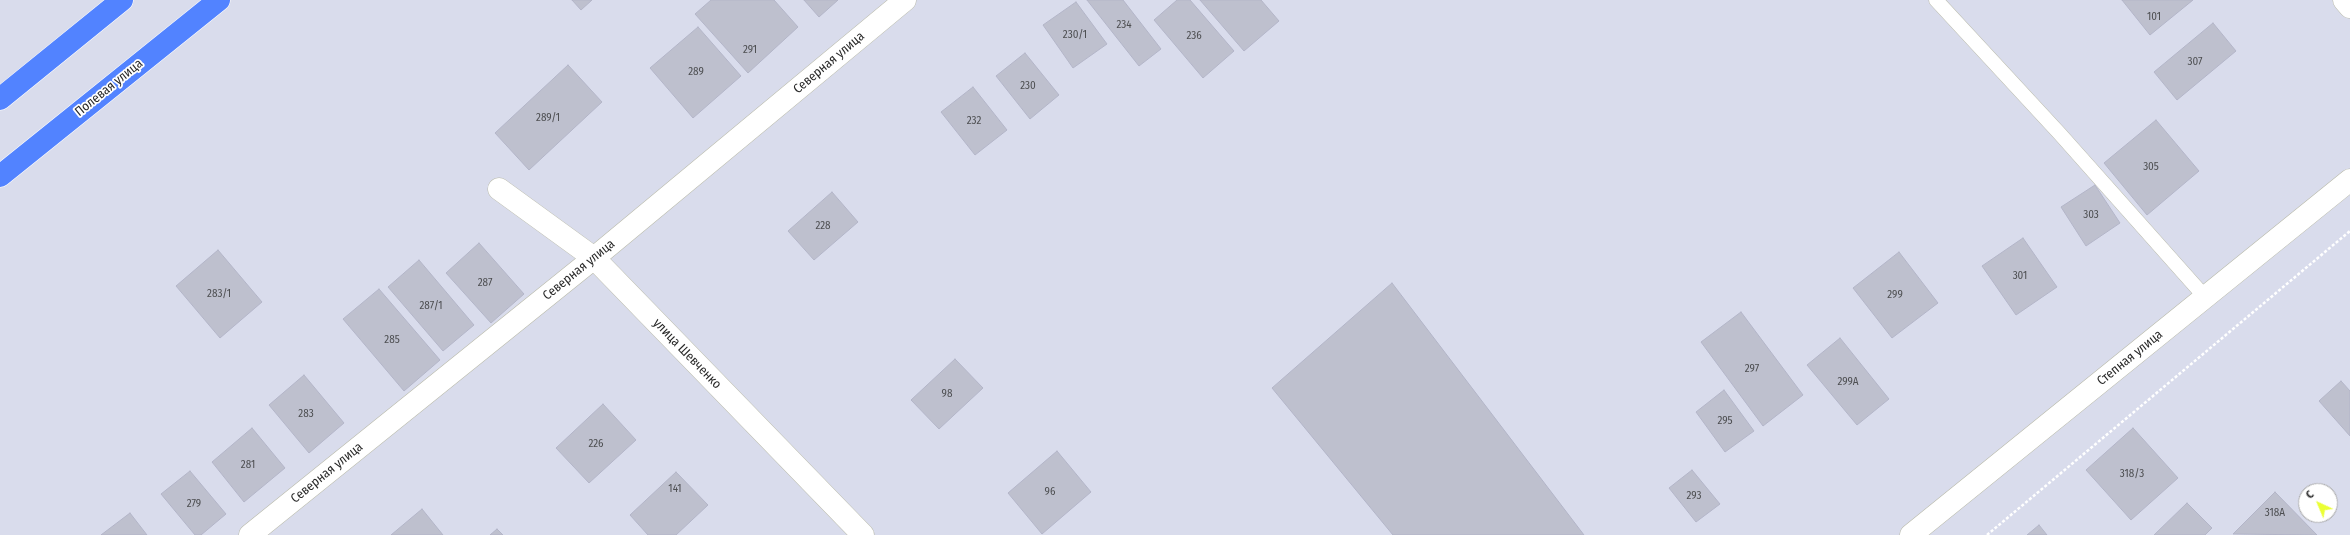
<!DOCTYPE html>
<meta charset="utf-8">
<style>
body{margin:0}
#map{position:relative;width:2350px;height:535px;overflow:hidden;background:#d9dcec;font-family:"Fira Sans Condensed",sans-serif}
canvas{display:block}
.north{position:absolute;left:2298px;top:483px;width:40px;height:40px;box-sizing:border-box;background:#fff;border:1px solid #a9a9a9;border-radius:50%;rotate:316deg;font-size:11px;font-weight:700;line-height:16px;text-align:center;color:#292929}
.north::after{content:'';display:block;margin:auto;width:14px;height:18px;background:#ebff34;clip-path:polygon(50% 0,100% 100%,50% 72%,0 100%)}
</style>
<div id="map">
<canvas width="2350" height="535"></canvas>
<div class="north">С</div>
</div>
<script>
const ctx = document.querySelector('canvas').getContext('2d');
ctx.lineJoin = 'round';
function paint(path, color) {
  ctx.fillStyle = color;
  ctx.fill(path, 'evenodd');
}
function shape(rows) {
  const path = new Path2D();
  for (const r of rows) {
    path.moveTo(r[0], r[1]);
    for (let i = 2; i < r.length; i += 2) path.lineTo(r[i], r[i + 1]);
  }
  return path;
}
function strokePath(path, color, width, dash) {
  ctx.strokeStyle = color;
  ctx.lineWidth = width;
  ctx.lineCap = dash ? 'butt' : 'round';
  ctx.setLineDash(dash || []);
  ctx.stroke(path);
}
function write(font, color, halo, rows, align = 'center') {
  ctx.font = font + ' "Fira Sans Condensed",sans-serif';
  ctx.lineWidth = 3.5;
  ctx.setLineDash([]);
  ctx.textBaseline = 'middle';
  ctx.strokeStyle = halo;
  ctx.fillStyle = color;
  for (const [text, x, y, turn = 0] of rows) {
    ctx.save();
    ctx.translate(x, y);
    ctx.rotate((+turn || 0) * Math.PI / 180);
    ctx.textAlign = isNaN(turn) ? turn : align;
    if (halo) ctx.strokeText(text, 0, 0);
    ctx.fillText(text, 0, 0);
    ctx.restore();
  }
}
const building = shape([
 [572,0,592,0,581,10,572,0],
 [711,0,774,0,798,27,748,73,695,14,711,0],
 [804,0,838,0,819,17,804,0],
 [1087,0,1123,0,1161,49,1139,66,1087,0],
 [1177,0,1190,0,1234,51,1203,78,1154,20,1177,0],
 [1200,0,1261,0,1279,21,1244,51,1200,0],
 [2122,0,2193,0,2150,35,2122,0],
 [1076,2,1107,44,1073,68,1043,25,1076,2],
 [2213,23,2236,51,2177,100,2154,72,2213,23],
 [698,27,741,76,693,118,650,68,698,27],
 [1025,53,1059,95,1030,119,996,76,1025,53],
 [568,65,602,102,529,170,495,133,568,65],
 [973,87,1007,130,975,155,941,112,973,87],
 [2156,120,2199,171,2147,215,2104,163,2156,120],
 [2095,185,2120,223,2086,246,2061,207,2095,185],
 [832,192,858,222,814,260,788,231,832,192],
 [2023,238,2057,287,2016,315,1982,266,2023,238],
 [479,243,524,294,491,323,446,273,479,243],
 [218,250,262,302,220,338,176,286,218,250],
 [1899,252,1938,303,1892,338,1853,288,1899,252],
 [419,260,474,325,443,351,388,287,419,260],
 [1392,283,1584,535,1393,535,1272,388,1392,283],
 [379,289,440,360,404,391,343,319,379,289],
 [1741,312,1803,395,1763,426,1701,342,1741,312],
 [1840,338,1889,399,1857,425,1807,365,1840,338],
 [955,359,983,388,939,429,911,400,955,359],
 [304,375,344,423,309,453,269,405,304,375],
 [2341,381,2350,391,2350,436,2319,401,2341,381],
 [1724,390,1754,431,1725,452,1696,412,1724,390],
 [603,404,636,440,589,483,556,448,603,404],
 [252,428,285,468,244,502,212,462,252,428],
 [2133,428,2178,478,2131,520,2086,470,2133,428],
 [1057,451,1091,492,1042,534,1008,493,1057,451],
 [1692,470,1720,504,1696,522,1669,488,1692,470],
 [190,471,226,514,201,535,195,535,161,494,190,471],
 [676,472,708,505,676,535,648,535,630,515,676,472],
 [2275,492,2317,535,2233,534,2275,492],
 [2187,503,2212,528,2205,535,2154,535,2187,503],
 [422,509,443,535,391,535,422,509],
 [130,513,147,535,101,535,130,513],
 [2039,525,2047,535,2027,535,2039,525],
 [497,529,503,535,490,535,497,529]
]);
const path = shape([
 [1987,535,2350,231]
]);
const lane = shape([
 [1936,0,2060,134,2205,297]
]);
const street = shape([
 [499,189,594,258,863,535],
 [250,535,594,258,905,0]
]);
const secondary = shape([
 [2344,0,2350,7],
 [1911,535,2350,180]
]);
const highway = shape([
 [0,99,122,0],
 [0,176,219,0]
]);
const numberNames = [
 ["101",2154,17],
 ["234",1124,25],
 ["230/1",1075,35],
 ["236",1194,36],
 ["291",750,50],
 ["307",2195,62],
 ["289",696,72],
 ["230",1028,86],
 ["289/1",548,118],
 ["232",974,121],
 ["305",2151,167],
 ["303",2091,215],
 ["228",823,226],
 ["301",2020,276],
 ["287",485,283],
 ["283/1",219,294],
 ["299",1895,295],
 ["287/1",431,306],
 ["285",392,340],
 ["297",1752,369],
 ["299А",1848,382],
 ["98",947,394],
 ["283",306,414],
 ["295",1725,421],
 ["226",596,444],
 ["281",248,465],
 ["318/3",2132,474],
 ["141",675,489],
 ["96",1050,492],
 ["293",1694,496],
 ["279",194,504],
 ["318А",2275,513]
];
const streetNames = [
 ["Северная улица",829,63,-40],
 ["Полевая улица",109,88,-39],
 ["Северная улица",579,270,-39],
 ["улица Шевченко",687,354,46],
 ["Степная улица",2130,358,-39],
 ["Северная улица",327,473,-39]
];
paint(building, '#bec0ce');
strokePath(building, '#b3b5c8', 1);
strokePath(lane, '#b9baaa', 15);
strokePath(street, '#b9baaa', 23);
strokePath(secondary, '#b9baaa', 23);
strokePath(highway, '#fff', 23);
strokePath(path, '#fff', 2.5, [3, 2]);
strokePath(lane, '#fff', 14);
strokePath(street, '#fff', 22);
strokePath(secondary, '#fff', 22);
strokePath(highway, '#5283ff', 22);
write('11px', '#4e4f52', null, numberNames);
write('13px', '#292929', '#fff', streetNames);
</script>
